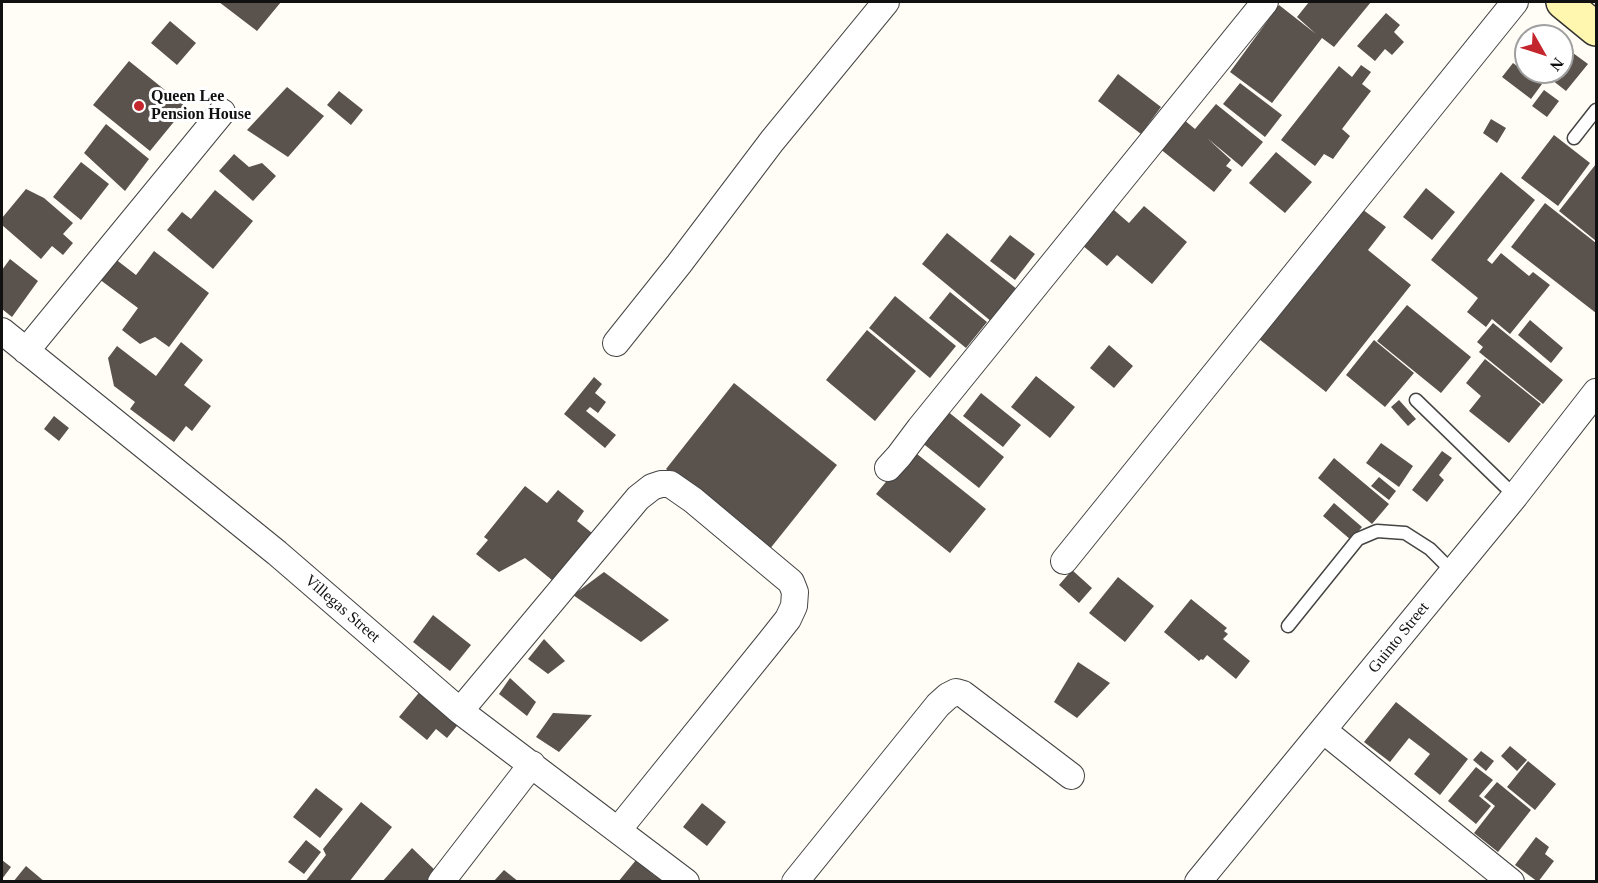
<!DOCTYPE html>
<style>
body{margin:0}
#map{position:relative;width:1598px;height:883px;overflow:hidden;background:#fffdf5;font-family:Georgia,serif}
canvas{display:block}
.frame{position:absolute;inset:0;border:3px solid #111;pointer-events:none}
.north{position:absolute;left:1514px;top:24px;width:60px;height:60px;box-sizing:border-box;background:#fff;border:2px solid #a0a0a0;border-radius:50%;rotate:129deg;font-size:16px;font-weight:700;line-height:24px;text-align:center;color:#111}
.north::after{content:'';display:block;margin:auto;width:21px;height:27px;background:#c4262e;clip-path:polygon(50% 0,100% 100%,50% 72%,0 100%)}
</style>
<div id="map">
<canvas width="1598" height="883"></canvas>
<div class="frame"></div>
<div class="north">N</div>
</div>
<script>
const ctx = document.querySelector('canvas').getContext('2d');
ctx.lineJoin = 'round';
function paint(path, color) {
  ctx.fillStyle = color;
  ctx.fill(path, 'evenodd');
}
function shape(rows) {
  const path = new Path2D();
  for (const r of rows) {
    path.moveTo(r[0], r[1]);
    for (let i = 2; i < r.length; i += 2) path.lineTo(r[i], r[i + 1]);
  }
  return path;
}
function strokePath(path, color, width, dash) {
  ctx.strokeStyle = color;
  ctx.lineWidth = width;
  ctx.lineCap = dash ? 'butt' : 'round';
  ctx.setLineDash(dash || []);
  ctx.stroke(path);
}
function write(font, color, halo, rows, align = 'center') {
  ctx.font = font + ' Georgia,serif';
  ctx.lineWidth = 6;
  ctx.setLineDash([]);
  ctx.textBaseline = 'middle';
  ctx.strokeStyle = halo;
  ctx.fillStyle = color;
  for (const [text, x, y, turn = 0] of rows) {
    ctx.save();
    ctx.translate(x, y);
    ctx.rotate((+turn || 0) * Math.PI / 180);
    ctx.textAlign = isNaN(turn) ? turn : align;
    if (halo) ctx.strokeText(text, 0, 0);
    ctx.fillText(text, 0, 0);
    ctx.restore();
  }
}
const building = shape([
 [219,2,281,2,257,31],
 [1309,2,1371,2,1334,47,1322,38,1272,103,1230,72,1279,5,1316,34,1297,17],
 [1386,13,1400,25,1394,32,1404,42,1392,55,1385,49,1375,61,1357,46],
 [170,21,196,43,177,65,151,43],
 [1562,37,1571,43,1562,56],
 [1573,53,1588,64,1566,91,1552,80,1558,72,1562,72,1562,67],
 [129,61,186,107,150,151,93,105],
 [1513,63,1542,84,1531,99,1502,77],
 [1361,65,1371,72,1362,84,1371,91,1342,129,1350,136,1333,159,1324,154,1315,166,1281,140,1339,66,1352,77],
 [1118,74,1161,107,1141,134,1098,101],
 [1240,83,1282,115,1265,137,1223,104],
 [287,87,324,116,288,157,247,130],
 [1544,90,1559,101,1547,117,1532,106],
 [339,91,363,110,351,125,327,105],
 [1216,104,1263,142,1242,167,1207,138,1231,160,1226,166,1232,170,1214,192,1159,148,1183,119,1195,129],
 [1491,119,1506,128,1497,143,1483,133],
 [106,124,149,159,125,191,84,153],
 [1554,135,1590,163,1558,206,1521,178],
 [1276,152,1312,182,1285,213,1249,183],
 [234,154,249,167,262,163,276,176,253,201,219,171],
 [81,162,109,184,81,220,53,197],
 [1596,164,1596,241,1559,211],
 [1501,172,1535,200,1487,260,1492,264,1501,253,1529,276,1533,272,1550,285,1510,334,1492,319,1486,327,1467,312,1478,298,1431,260],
 [1426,188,1455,212,1432,240,1403,217],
 [26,189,44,198,73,223,63,234,73,243,63,255,52,246,41,259,2,225,2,218],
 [215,190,253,221,213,269,167,230,182,212,191,219],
 [1545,203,1596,243,1596,313,1511,247],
 [1107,204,1129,223,1144,206,1187,242,1152,284,1117,255,1107,266,1082,245],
 [1362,209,1386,227,1368,250,1411,285,1326,392,1259,339],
 [947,233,1018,290,992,322,922,264],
 [1010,235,1035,254,1015,280,990,261],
 [154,251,209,293,169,347,155,337,140,344,122,330,138,308,99,279,114,258,136,275],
 [10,259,38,281,12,317,2,309,2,270],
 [950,292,987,322,966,348,929,318],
 [895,296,956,346,930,378,869,328],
 [1407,305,1471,357,1441,393,1377,341],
 [1530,320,1563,348,1551,363,1518,335],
 [1493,323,1563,380,1543,404,1479,352,1483,347,1477,342],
 [867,330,916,371,875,421,826,380],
 [1374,340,1414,373,1385,407,1346,375],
 [181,342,203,360,184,385,211,406,192,431,186,426,174,442,130,409,135,402,114,386,108,358,117,346,156,376],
 [1109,345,1133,366,1114,388,1090,368],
 [1485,359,1541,404,1509,443,1469,411,1481,396,1466,383],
 [1036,376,1075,407,1050,438,1011,407],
 [594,377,602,384,595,393,606,402,598,413,590,407,586,411,616,435,605,448,564,414],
 [734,383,837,465,769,550,666,469],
 [981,393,1021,425,1003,447,963,416],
 [1399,400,1416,419,1408,426,1391,407],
 [941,406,1004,457,979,488,916,438],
 [54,416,69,428,59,441,44,429],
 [1381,443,1413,466,1399,487,1366,463],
 [912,450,986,509,950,553,876,494],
 [1442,451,1452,458,1439,475,1444,480,1427,502,1412,490],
 [1334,458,1389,504,1372,524,1318,478],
 [1379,477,1396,491,1389,500,1371,486],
 [525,486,547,503,558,490,584,511,577,521,597,537,558,585,525,558,499,572,476,554,488,540,484,537],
 [1334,503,1362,527,1351,540,1323,516],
 [1072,570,1092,588,1079,603,1059,585],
 [604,572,669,620,641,642,573,595],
 [1118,577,1154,606,1125,642,1089,613],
 [1191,599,1227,628,1224,631,1228,634,1223,639,1250,661,1236,679,1207,655,1203,660,1201,659,1199,661,1164,632],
 [433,615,471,645,450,671,413,642],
 [544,639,565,661,548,674,528,659],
 [1078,662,1110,683,1077,718,1054,702],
 [510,678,536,702,527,716,499,694],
 [422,689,461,721,447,738,436,729,427,740,399,717],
 [1396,702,1468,759,1440,795,1414,774,1430,754,1409,738,1390,762,1364,742],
 [553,713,592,715,559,752,536,737],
 [1510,746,1527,760,1517,771,1501,756],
 [1481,751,1494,761,1486,771,1473,760],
 [1528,761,1556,784,1535,810,1507,787],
 [1476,767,1493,780,1479,796,1491,806,1476,824,1448,801],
 [1497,782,1531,810,1498,852,1474,833,1495,806,1484,797],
 [316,788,343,809,320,838,293,817],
 [361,802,392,827,349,882,305,882,326,855,323,849],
 [702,803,726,822,707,846,683,827],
 [1536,837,1549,847,1545,854,1554,861,1538,882,1515,865],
 [306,840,321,852,304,874,288,862],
 [412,848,438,873,430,882,382,882],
 [2,860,11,867,2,879],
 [636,860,655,876,659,871,671,882,618,882],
 [26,866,45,882,13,882],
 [504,870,519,882,493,882]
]);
const lane = shape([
 [1574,138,1596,110],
 [1416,400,1515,496],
 [1288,626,1358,539,1377,531,1405,533,1430,549,1453,572]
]);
const street = shape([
 [2,331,277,553,460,711,686,882],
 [616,343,679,264,772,141,886,2],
 [26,351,222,112],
 [888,468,899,456,920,428,1265,2],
 [1064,561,1515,2],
 [460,711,638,498,652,487,661,484,670,484,693,500,791,582,795,592,794,606,788,619,769,643,618,830],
 [1323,730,1511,882],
 [441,882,532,764],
 [795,882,938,705,948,696,956,692,963,694,1071,776],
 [1198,882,1515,496,1596,392]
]);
const secondary = shape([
 [1563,2,1596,29]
]);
const markers = [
 [139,106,6,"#c4262e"]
];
const poiNames = [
 ["Queen Lee",151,97],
 ["Pension House",151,115]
];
const streetNames = [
 ["Villegas Street",342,609,41],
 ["Guinto Street",1399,638,-51]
];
paint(building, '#5a524d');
strokePath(lane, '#444', 15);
strokePath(street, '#444', 28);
strokePath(secondary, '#333', 36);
strokePath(lane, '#fff', 12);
strokePath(street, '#fff', 26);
strokePath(secondary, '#fff6b0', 33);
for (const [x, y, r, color] of markers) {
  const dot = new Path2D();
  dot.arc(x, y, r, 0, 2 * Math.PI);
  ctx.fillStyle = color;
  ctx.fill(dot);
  strokePath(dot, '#fff', 2);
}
write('bold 16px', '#111', '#fff', poiNames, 'left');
write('16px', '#111', '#fff', streetNames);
</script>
